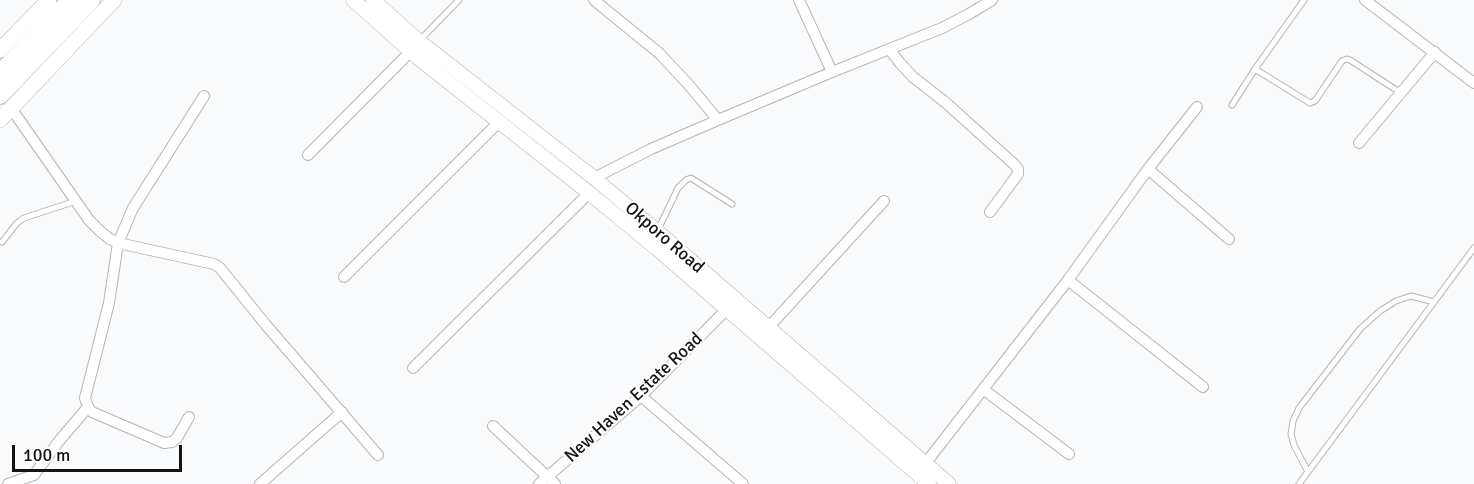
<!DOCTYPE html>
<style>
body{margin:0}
#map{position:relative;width:1474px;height:484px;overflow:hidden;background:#fafbfc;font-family:Signika,sans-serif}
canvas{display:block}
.scale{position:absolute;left:12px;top:445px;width:170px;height:27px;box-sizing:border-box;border:3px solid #131314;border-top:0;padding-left:8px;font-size:18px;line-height:21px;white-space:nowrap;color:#131314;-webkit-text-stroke:4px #fff;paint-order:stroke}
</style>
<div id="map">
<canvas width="1474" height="484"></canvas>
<div class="scale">100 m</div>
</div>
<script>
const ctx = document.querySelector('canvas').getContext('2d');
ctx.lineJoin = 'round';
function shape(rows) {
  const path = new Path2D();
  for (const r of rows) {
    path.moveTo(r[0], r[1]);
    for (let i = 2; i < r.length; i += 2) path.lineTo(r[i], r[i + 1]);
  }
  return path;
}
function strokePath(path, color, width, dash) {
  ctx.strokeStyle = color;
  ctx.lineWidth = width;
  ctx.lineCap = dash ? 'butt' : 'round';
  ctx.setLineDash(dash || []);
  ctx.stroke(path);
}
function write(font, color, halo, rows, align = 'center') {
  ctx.font = font + ' Signika,sans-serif';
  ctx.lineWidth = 4.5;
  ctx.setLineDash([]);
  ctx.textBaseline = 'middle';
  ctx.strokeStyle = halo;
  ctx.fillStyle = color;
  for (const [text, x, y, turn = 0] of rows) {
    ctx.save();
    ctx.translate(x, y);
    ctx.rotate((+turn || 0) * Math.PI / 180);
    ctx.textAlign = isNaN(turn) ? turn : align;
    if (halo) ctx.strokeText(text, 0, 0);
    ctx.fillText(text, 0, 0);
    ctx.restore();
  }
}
const lane = shape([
 [420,40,459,0],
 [1255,69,1310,103,1315,101,1342,61,1347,59,1350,60,1401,93],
 [1232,105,1255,69,1304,0],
 [658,230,678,188,686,180,691,178,732,204],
 [2,242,17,223,24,218,76,201],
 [1308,472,1294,445,1291,434,1293,421,1299,408,1360,329,1380,311,1396,301,1411,296,1434,302],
 [1299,484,1474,248]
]);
const street = shape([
 [594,0,659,53,688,84,718,120],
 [799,0,832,72],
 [1365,0,1474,83],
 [889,49,900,63,913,77,945,102,1015,165,1018,169,1018,174,990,212],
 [11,108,89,220,101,232,110,239,118,243,214,264,220,268,266,325,378,455],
 [1359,143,1435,52],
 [308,155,411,51],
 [1148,169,1229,239],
 [594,178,651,149,718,120,832,72,942,28,969,14,992,0],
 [344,277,499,122],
 [1068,280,1203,387],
 [768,328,884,201],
 [413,368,589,193],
 [983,389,1069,454],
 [641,396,743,484],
 [189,417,177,438,172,442,164,443,92,412,88,407,85,398,109,303,118,243,133,208,204,96],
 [493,426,555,484],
 [925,464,1068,280,1148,169,1197,107],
 [8,484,34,475,59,441,88,407],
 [260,484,342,412],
 [539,484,641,396,727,309]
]);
const secondary = shape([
 [353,0,418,58,583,188,656,248,929,484],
 [373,0,419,41,594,178,657,231,949,484]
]);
const primary = shape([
 [0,50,49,0],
 [0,120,114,0]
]);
const highway = shape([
 [0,74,71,0],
 [0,95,91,0]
]);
const streetNames = [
 ["Okporo Road",664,238,41],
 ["New Haven Estate Road",634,398,-43]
];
strokePath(lane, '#b4b5b7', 7);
strokePath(street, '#b4b5b7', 12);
strokePath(secondary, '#b4b5b7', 15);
strokePath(primary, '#b4b5b7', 16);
strokePath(highway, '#b4b5b7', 20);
strokePath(lane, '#fff', 5);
strokePath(street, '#fff', 10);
strokePath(secondary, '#fff', 14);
strokePath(primary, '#fff', 15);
strokePath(highway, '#fff', 18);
write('18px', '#131314', '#fff', streetNames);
</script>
